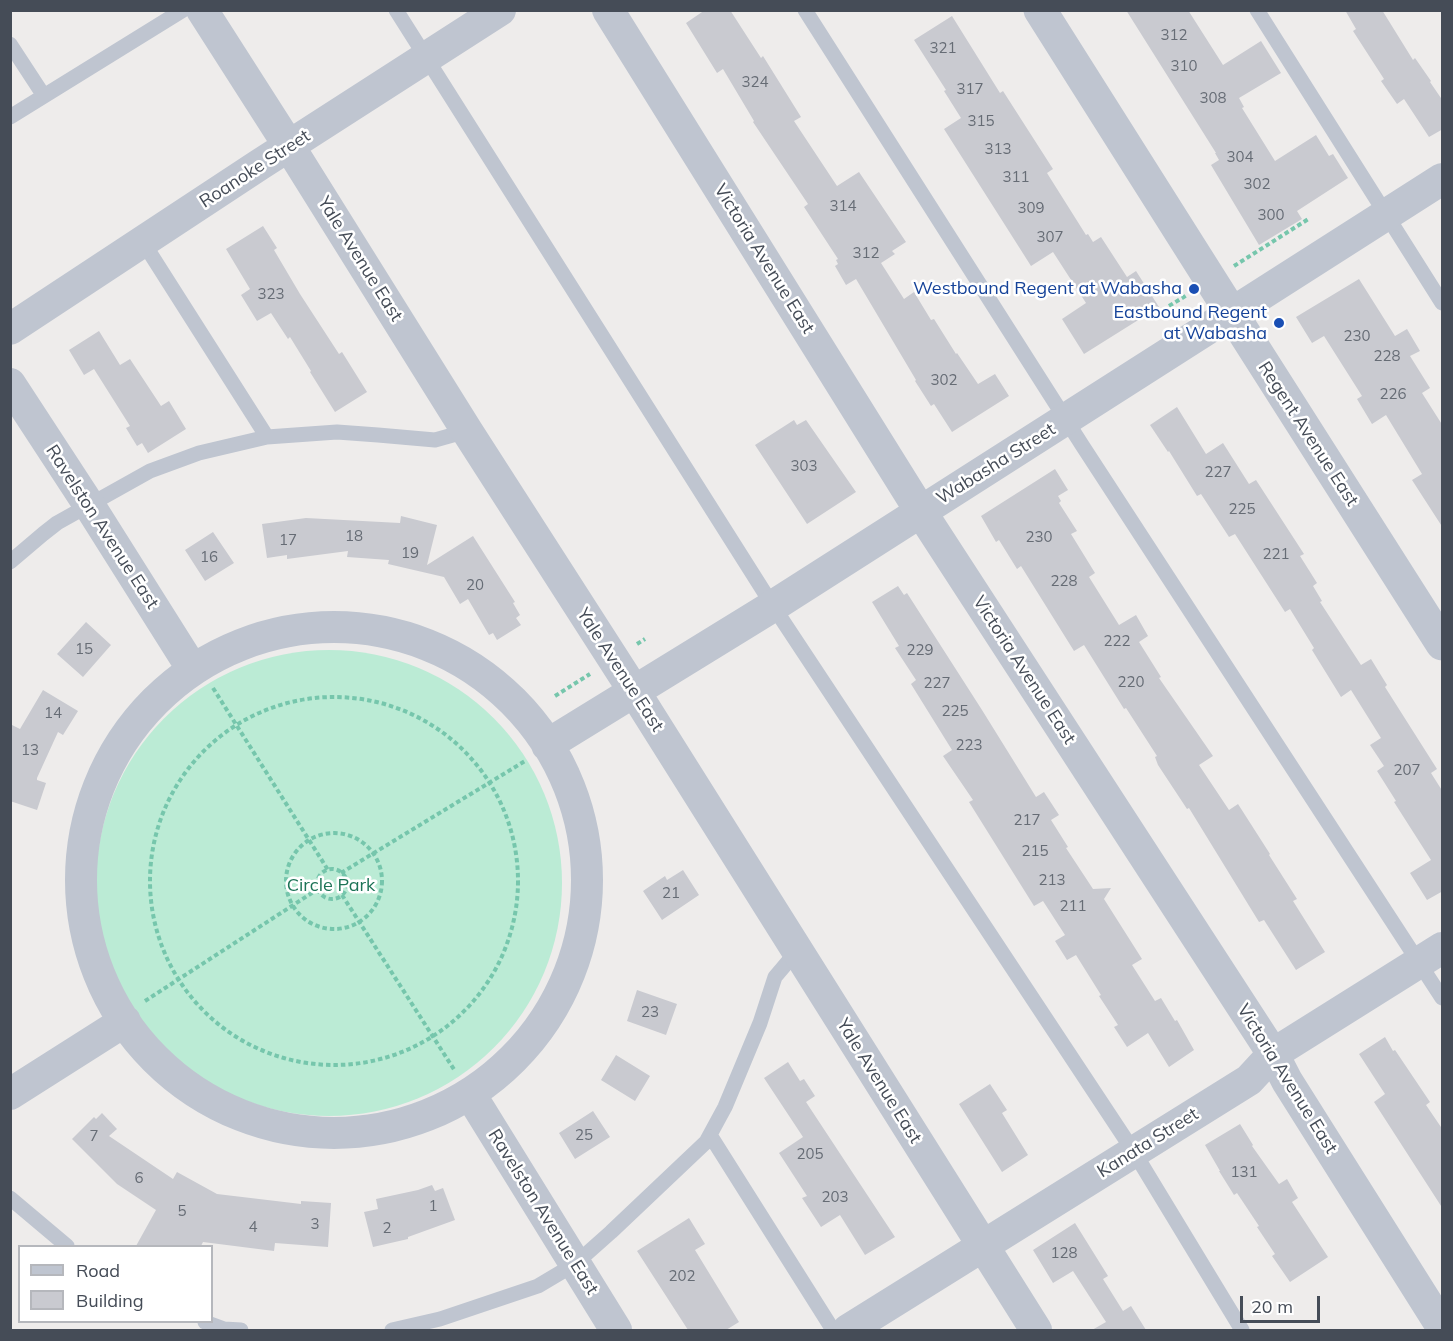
<!DOCTYPE html>
<style>
body{margin:0}
#map{position:relative;width:1453px;height:1341px;overflow:hidden;background:#eeeceb;font-family:Mulish,sans-serif}
canvas{display:block}
.frame{position:absolute;inset:0;border:12px solid #454c57;pointer-events:none}
.legend{position:absolute;left:18px;top:1245px;width:195px;height:78px;box-sizing:border-box;background:#fff;border:2px solid #b5b7bc;margin:0;padding:8px 10px;list-style:none;font-size:18px;color:#454c57}
.legend li{display:flex;align-items:center;gap:12px;height:30px}
.legend b{width:30px;border:2px solid #b5b7bc}
.scale{position:absolute;left:1240px;top:1296px;width:80px;height:27px;box-sizing:border-box;border:3px solid #454c57;border-top:0;padding-left:8px;font-size:18px;line-height:21px;white-space:nowrap;color:#454c57;-webkit-text-stroke:4px #fff;paint-order:stroke}
</style>
<div id="map">
<canvas width="1453" height="1341"></canvas>
<div class="frame"></div>
<ul class="legend">
<li><b style="height:8px;background:#bfc5d0"></b>Road</li>
<li><b style="height:16px;background:#c9cad0"></b>Building</li>
</ul>
<div class="scale">20 m</div>
</div>
<script>
const ctx = document.querySelector('canvas').getContext('2d');
ctx.lineJoin = 'round';
function paint(path, color) {
  ctx.fillStyle = color;
  ctx.fill(path, 'evenodd');
}
function shape(rows) {
  const path = new Path2D();
  for (const r of rows) {
    if (r.length === 3) {
      path.moveTo(r[0] + r[2], r[1]);
      path.arc(r[0], r[1], r[2], 0, 2 * Math.PI);
      continue;
    }
    path.moveTo(r[0], r[1]);
    for (let i = 2; i < r.length; i += 2) path.lineTo(r[i], r[i + 1]);
  }
  return path;
}
function strokePath(path, color, width, dash) {
  ctx.strokeStyle = color;
  ctx.lineWidth = width;
  ctx.lineCap = dash ? 'butt' : 'round';
  ctx.setLineDash(dash || []);
  ctx.stroke(path);
}
function write(font, color, halo, rows, align = 'center') {
  ctx.font = font + ' Mulish,sans-serif';
  ctx.lineWidth = 5;
  ctx.setLineDash([]);
  ctx.textBaseline = 'middle';
  ctx.strokeStyle = halo;
  ctx.fillStyle = color;
  for (const [text, x, y, turn = 0] of rows) {
    ctx.save();
    ctx.translate(x, y);
    ctx.rotate((+turn || 0) * Math.PI / 180);
    ctx.textAlign = isNaN(turn) ? turn : align;
    if (halo) ctx.strokeText(text, 0, 0);
    ctx.fillText(text, 0, 0);
    ctx.restore();
  }
}
const green = shape([
 [329,883,233]
]);
const building = shape([
 [705,10,730,10,761,58,763,56,801,117,794,121,837,186,859,172,906,242,892,251,895,254,881,263,904,299,914,292,931,320,934,319,956,354,957,353,978,384,995,374,1009,396,952,432,934,404,931,406,915,381,916,380,856,279,846,285,835,266,838,264,836,260,838,259,804,207,808,204,753,122,754,121,723,69,717,73,686,23],
 [1126,10,1188,10,1223,65,1261,41,1281,73,1239,98,1244,107,1242,108,1275,161,1316,135,1329,156,1333,154,1348,178,1297,211,1302,219,1259,245,1211,165,1219,160,1215,153,1216,153],
 [1345,10,1382,10,1413,60,1415,58,1431,81,1430,82,1443,101,1443,129,1429,137,1404,99,1397,104,1381,81,1384,79,1353,31,1356,29],
 [952,16,1000,93,1003,91,1053,169,1047,173,1086,235,1088,234,1093,242,1101,237,1127,277,1136,271,1159,307,1084,354,1062,319,1086,303,1053,252,1031,266,944,129,961,118,944,91,946,90,914,40],
 [263,226,277,248,274,250,300,294,339,354,342,352,367,392,335,412,310,372,311,371,290,337,288,339,271,313,257,321,241,295,250,289,226,249],
 [1359,279,1395,336,1407,329,1420,351,1410,356,1430,388,1422,393,1443,426,1443,528,1412,480,1422,474,1386,415,1372,424,1357,399,1362,396,1324,336,1312,343,1296,317],
 [99,331,120,365,130,359,161,406,169,401,186,429,148,453,142,443,137,446,126,428,130,426,94,369,84,375,69,350],
 [1177,407,1206,454,1223,443,1249,484,1256,480,1304,554,1300,556,1317,583,1313,586,1322,601,1320,602,1361,665,1371,659,1387,685,1385,687,1437,769,1431,773,1443,792,1443,891,1427,900,1410,873,1431,860,1394,802,1396,801,1377,771,1384,766,1370,745,1381,738,1351,690,1341,697,1312,650,1314,648,1290,609,1285,612,1235,534,1229,537,1201,494,1197,496,1169,451,1168,452,1150,425],
 [794,420,797,425,806,420,856,492,807,524,755,445],
 [1055,469,1068,490,1058,496,1061,501,1059,503,1077,531,1071,534,1095,573,1089,577,1119,625,1136,615,1148,636,1139,642,1161,677,1159,678,1213,756,1199,765,1229,810,1238,804,1270,854,1269,855,1297,899,1293,901,1325,952,1296,970,1264,920,1259,922,1189,808,1187,809,1158,765,1155,757,1157,756,1126,708,1124,709,1084,645,1074,651,1021,566,1017,569,999,540,996,542,981,516],
 [401,516,437,525,427,565,473,536,515,602,513,603,520,615,516,618,521,625,497,640,493,633,489,635,468,599,460,604,444,577,388,564,389,560,347,557,348,551,287,559,287,555,267,558,262,524,306,518,400,523],
 [213,532,234,563,205,581,185,550],
 [898,586,904,595,907,593,982,710,1036,797,1044,792,1059,815,1051,820,1068,847,1066,848,1093,889,1111,888,1104,899,1142,959,1132,965,1155,1001,1161,998,1175,1021,1177,1020,1194,1050,1169,1067,1148,1033,1127,1047,1114,1027,1118,1025,1099,996,1101,995,1076,955,1067,960,1055,941,1065,935,1043,901,1034,906,969,802,973,800,943,756,952,750,911,684,916,680,895,648,899,646,872,602],
 [86,622,111,645,83,677,57,654],
 [43,690,78,711,63,735,58,732,37,778,37,780,46,783,37,810,10,801,10,724,20,729],
 [683,870,699,895,662,920,643,891,665,876,667,880],
 [637,990,677,1004,666,1035,627,1021],
 [1385,1037,1393,1051,1395,1050,1430,1102,1426,1105,1443,1130,1443,1209,1374,1102,1385,1094,1359,1054],
 [616,1055,650,1076,635,1101,601,1080],
 [788,1062,800,1081,804,1079,815,1096,806,1102,895,1237,865,1255,840,1215,821,1227,802,1198,807,1196,779,1153,803,1137,764,1078],
 [990,1084,1007,1110,1002,1113,1028,1155,1002,1172,959,1104],
 [593,1111,610,1137,575,1159,559,1133],
 [102,1113,117,1129,109,1136,173,1179,177,1172,217,1194,301,1204,301,1201,331,1203,328,1247,275,1243,274,1251,203,1242,201,1246,136,1246,156,1210,117,1184,72,1139,94,1117,96,1119],
 [1240,1124,1253,1145,1252,1146,1279,1184,1287,1179,1298,1198,1292,1202,1328,1257,1290,1282,1272,1256,1275,1254,1257,1227,1259,1226,1237,1193,1234,1195,1219,1171,1220,1171,1205,1145],
 [432,1185,435,1191,443,1188,455,1220,408,1237,408,1239,373,1247,364,1212,378,1209,376,1199,418,1190],
 [689,1218,705,1244,695,1250,739,1322,726,1330,688,1330,637,1251],
 [1075,1223,1108,1276,1103,1279,1123,1311,1131,1306,1146,1330,1092,1330,1106,1322,1073,1271,1053,1283,1033,1250]
]);
const path = shape([
 [1234,266,1310,218],
 [1169,306,1187,295],
 [637,644,645,639],
 [213,688,328,870],
 [555,696,590,674],
 [334,881,184],
 [334,881,48],
 [332,884,15],
 [341,873,525,761],
 [342,895,455,1071],
 [145,1001,318,889]
]);
const service = shape([
 [396,10,773,606,1134,1152,1242,1330],
 [805,10,1082,445,1442,998],
 [1257,10,1442,303],
 [10,44,44,96],
 [10,117,183,10],
 [143,242,267,437],
 [10,562,43,534,57,523,150,471,199,453,267,437,337,432,378,435,435,440,467,431],
 [710,1135,833,1330],
 [10,1198,67,1246],
 [205,1322,224,1329,241,1330],
 [392,1330,440,1319,538,1286,575,1264,611,1232,706,1142,725,1107,760,1023,775,977,797,951]
]);
const minor = shape([
 [202,10,289,146,467,431,634,691,1036,1330],
 [608,10,921,512,1273,1054,1287,1081,1442,1327],
 [10,329,259,165,500,10],
 [10,384,89,505,193,670],
 [334,880,253],
 [547,745,773,606,1442,179],
 [10,1094,125,1021],
 [470,1094,616,1330],
 [848,1330,1249,1080,1273,1054,1442,948]
]);
const tertiary = shape([
 [1040,10,1248,339,1442,644]
]);
const markers = [
 [1194,289,6,"#1a4fb4"],
 [1279,323,6,"#1a4fb4"]
];
const numberNames = [
 ["312",1174,35],
 ["321",943,48],
 ["310",1184,66],
 ["324",755,82],
 ["317",970,89],
 ["308",1213,98],
 ["315",981,121],
 ["313",998,149],
 ["304",1240,157],
 ["311",1016,177],
 ["302",1257,184],
 ["314",843,206],
 ["309",1031,208],
 ["300",1271,215],
 ["307",1050,237],
 ["312",866,253],
 ["323",271,294],
 ["230",1357,336],
 ["228",1387,356],
 ["302",944,380],
 ["226",1393,394],
 ["303",804,466],
 ["227",1218,472],
 ["225",1242,509],
 ["18",354,536],
 ["230",1039,537],
 ["17",288,540],
 ["19",410,553],
 ["221",1276,554],
 ["16",209,557],
 ["228",1064,581],
 ["20",475,585],
 ["222",1117,641],
 ["15",84,649],
 ["229",920,650],
 ["220",1131,682],
 ["227",937,683],
 ["225",955,711],
 ["14",53,713],
 ["223",969,745],
 ["13",30,750],
 ["207",1407,770],
 ["217",1027,820],
 ["215",1035,851],
 ["213",1052,880],
 ["21",671,893],
 ["211",1073,906],
 ["23",650,1012],
 ["25",584,1135],
 ["7",94,1136],
 ["205",810,1154],
 ["131",1244,1172],
 ["6",139,1178],
 ["203",835,1197],
 ["1",433,1206],
 ["5",182,1211],
 ["3",315,1224],
 ["4",253,1227],
 ["2",387,1228],
 ["128",1064,1253],
 ["202",682,1276]
];
const streetNames = [
 ["Roanoke Street",255,169,-33],
 ["Yale Avenue East",360,259,58],
 ["Victoria Avenue East",764,259,58],
 ["Regent Avenue East",1308,434,57],
 ["Wabasha Street",996,464,-32],
 ["Ravelston Avenue East",102,527,57],
 ["Yale Avenue East",620,670,57],
 ["Victoria Avenue East",1024,670,57],
 ["Victoria Avenue East",1287,1079,58],
 ["Yale Avenue East",879,1081,58],
 ["Kanata Street",1148,1143,-32],
 ["Ravelston Avenue East",543,1212,58]
];
const transitNames = [
 ["Westbound Regent at Wabasha",1182,289],
 ["Eastbound Regent",1267,313],
 ["at Wabasha",1267,334]
];
const parkNames = [
 ["Circle Park",331,886]
];
paint(green, '#bbebd5');
paint(building, '#c9cad0');
strokePath(path, '#76c6ac', 4, [4.5, 3]);
strokePath(service, '#bfc5d0', 15);
strokePath(minor, '#bfc5d0', 32);
strokePath(tertiary, '#bfc5d0', 33);
for (const [x, y, r, color] of markers) {
  const dot = new Path2D();
  dot.arc(x, y, r, 0, 2 * Math.PI);
  ctx.fillStyle = color;
  ctx.fill(dot);
  strokePath(dot, '#fff', 2);
}
write('15px', '#666c75', null, numberNames);
write('18px', '#454c57', '#fff', streetNames);
write('18px', '#164399', '#fff', transitNames, 'right');
write('18px', '#1c7356', '#fff', parkNames);
</script>
